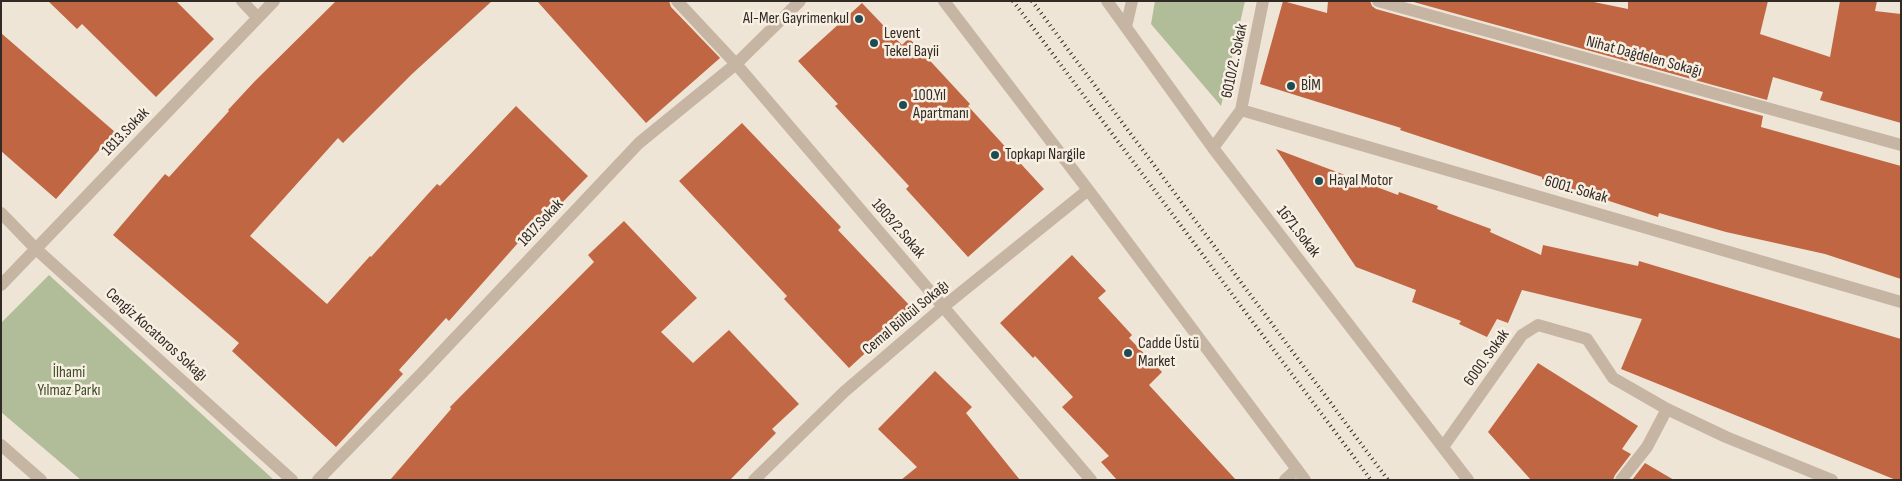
<!DOCTYPE html>
<meta charset="utf-8">
<style>
body{margin:0}
#map{position:relative;width:1902px;height:481px;overflow:hidden;background:#efe5d7;font-family:"Sofia Sans Condensed",sans-serif}
canvas{display:block}
.frame{position:absolute;inset:0;border:2px solid #322a25;pointer-events:none}
</style>
<div id="map">
<canvas width="1902" height="481"></canvas>
<div class="frame"></div>
</div>
<script>
const ctx = document.querySelector('canvas').getContext('2d');
ctx.lineJoin = 'round';
function paint(path, color) {
  ctx.fillStyle = color;
  ctx.fill(path, 'evenodd');
}
function shape(rows) {
  const path = new Path2D();
  for (const r of rows) {
    path.moveTo(r[0], r[1]);
    for (let i = 2; i < r.length; i += 2) path.lineTo(r[i], r[i + 1]);
  }
  return path;
}
function strokePath(path, color, width, dash) {
  ctx.strokeStyle = color;
  ctx.lineWidth = width;
  ctx.lineCap = dash ? 'butt' : 'round';
  ctx.setLineDash(dash || []);
  ctx.stroke(path);
}
function write(font, color, halo, rows, align = 'center') {
  ctx.font = font + ' "Sofia Sans Condensed",sans-serif';
  ctx.lineWidth = 5;
  ctx.setLineDash([]);
  ctx.textBaseline = 'middle';
  ctx.strokeStyle = halo;
  ctx.fillStyle = color;
  for (const [text, x, y, turn = 0] of rows) {
    ctx.save();
    ctx.translate(x, y);
    ctx.rotate((+turn || 0) * Math.PI / 180);
    ctx.textAlign = isNaN(turn) ? turn : align;
    if (halo) ctx.strokeText(text, 0, 0);
    ctx.fillText(text, 0, 0);
    ctx.restore();
  }
}
const green = shape([
 [1155,1,1245,1,1221,106,1151,24],
 [49,275,274,480,81,480,1,412,1,323]
]);
const building = shape([
 [48,1,176,1,214,39,156,97,82,24,77,29],
 [336,1,492,1,412,74,343,143,338,138,250,236,327,304,370,256,371,257,437,184,440,186,516,106,588,176,528,238,525,235,449,321,446,318,399,370,403,374,336,447,232,351,239,343,113,235,165,174,169,177,229,111,228,110,255,81],
 [537,1,669,1,671,7,720,58,646,123],
 [1283,1,1327,13,1328,1,1370,1,1372,6,1376,9,1763,116,1761,127,1901,166,1901,279,1825,254,1726,232,1659,213,1658,217,1542,179,1542,177,1400,130,1401,128,1260,84],
 [1410,1,1589,1,1628,9,1628,1,1768,1,1760,34,1830,57,1840,1,1877,1,1875,11,1901,14,1901,123,1820,100,1823,92,1773,77,1767,100],
 [862,3,902,45,909,38,970,104,968,106,1044,189,968,257,906,189,909,186,835,106,838,104,798,61],
 [1,33,115,132,56,199,1,151],
 [742,123,841,227,838,230,913,309,849,368,784,299,787,296,679,181],
 [1276,149,1398,195,1399,192,1438,206,1437,209,1491,229,1490,232,1541,255,1543,245,1638,266,1639,261,1901,339,1901,480,1896,480,1621,369,1642,319,1522,290,1508,323,1497,319,1487,337,1459,324,1461,321,1412,302,1416,290,1356,267],
 [624,221,697,298,661,332,693,363,729,330,799,404,772,429,776,433,730,480,390,480,451,409,450,407,594,262,588,255],
 [1072,255,1106,291,1098,298,1132,335,1129,338,1162,372,1149,385,1236,480,1117,480,1101,462,1109,456,1062,407,1073,397,1035,356,1033,358,1000,323],
 [1538,363,1638,426,1622,449,1631,454,1615,475,1613,480,1531,480,1488,432],
 [935,371,972,407,966,413,1020,480,901,480,917,467,878,429],
 [1645,463,1674,480,1632,480]
]);
const minor = shape([
 [242,1,257,17],
 [677,1,736,64,1091,480],
 [944,1,1092,195,1305,480],
 [1107,1,1213,148,1468,480],
 [1378,1,1901,145],
 [1126,27,1132,1],
 [1241,110,1901,302],
 [1213,148,1241,110,1263,1],
 [1,213,36,249,292,480],
 [1,285,274,1],
 [1,445,41,480],
 [1443,447,1522,335,1538,325,1587,339,1613,378,1667,409],
 [318,480,422,373,639,143,736,64,800,1],
 [754,480,844,392,943,307,1088,190],
 [1285,480,1297,469],
 [1621,480,1647,447,1667,409,1726,437,1832,480]
]);
const rail = shape([
 [1013,1,1371,480],
 [1032,1,1388,480]
]);
const markers = [
 [859,19,5,"#1d4d52"],
 [874,43,5,"#1d4d52"],
 [1291,86,5,"#1d4d52"],
 [903,105,5,"#1d4d52"],
 [995,155,5,"#1d4d52"],
 [1319,181,5,"#1d4d52"],
 [1128,353,5,"#1d4d52"]
];
const poiNames = [
 ["Al-Mer Gayrimenkul",849,19,"right"],
 ["Levent",884,34],
 ["Tekel Bayii",884,52],
 ["BİM",1301,86],
 ["100.Yıl",913,96],
 ["Apartmanı",913,114],
 ["Topkapı Nargile",1005,155],
 ["Hayal Motor",1329,181],
 ["Cadde Üstü",1138,344],
 ["Market",1138,362]
];
const streetNames = [
 ["Nihat Dağdelen Sokağı",1644,57,15],
 ["6010/2. Sokak",1235,61,-78],
 ["1813.Sokak",126,132,-46],
 ["6001. Sokak",1576,190,16],
 ["1817.Sokak",541,223,-47],
 ["1803/2.Sokak",898,229,49],
 ["1671.Sokak",1298,232,52],
 ["Cemal Bülbül Sokağı",906,318,-40],
 ["Cengiz Kocatoros Sokağı",156,335,42],
 ["6000. Sokak",1487,358,-54]
];
const parkNames = [
 ["İlhami",69,373],
 ["Yılmaz Parkı",69,391]
];
paint(green, '#b0bd98');
paint(building, '#c16643');
strokePath(minor, '#c7b5a4', 12);
strokePath(rail, '#322a25', 4, [1, 4]);
for (const [x, y, r, color] of markers) {
  const dot = new Path2D();
  dot.arc(x, y, r, 0, 2 * Math.PI);
  ctx.fillStyle = color;
  ctx.fill(dot);
  strokePath(dot, '#f8efe3', 2);
}
write('16px', '#322a25', '#f8efe3', poiNames, 'left');
write('16px', '#322a25', '#f8efe3', streetNames);
write('16px', '#414f2a', '#f8efe3', parkNames);
</script>
